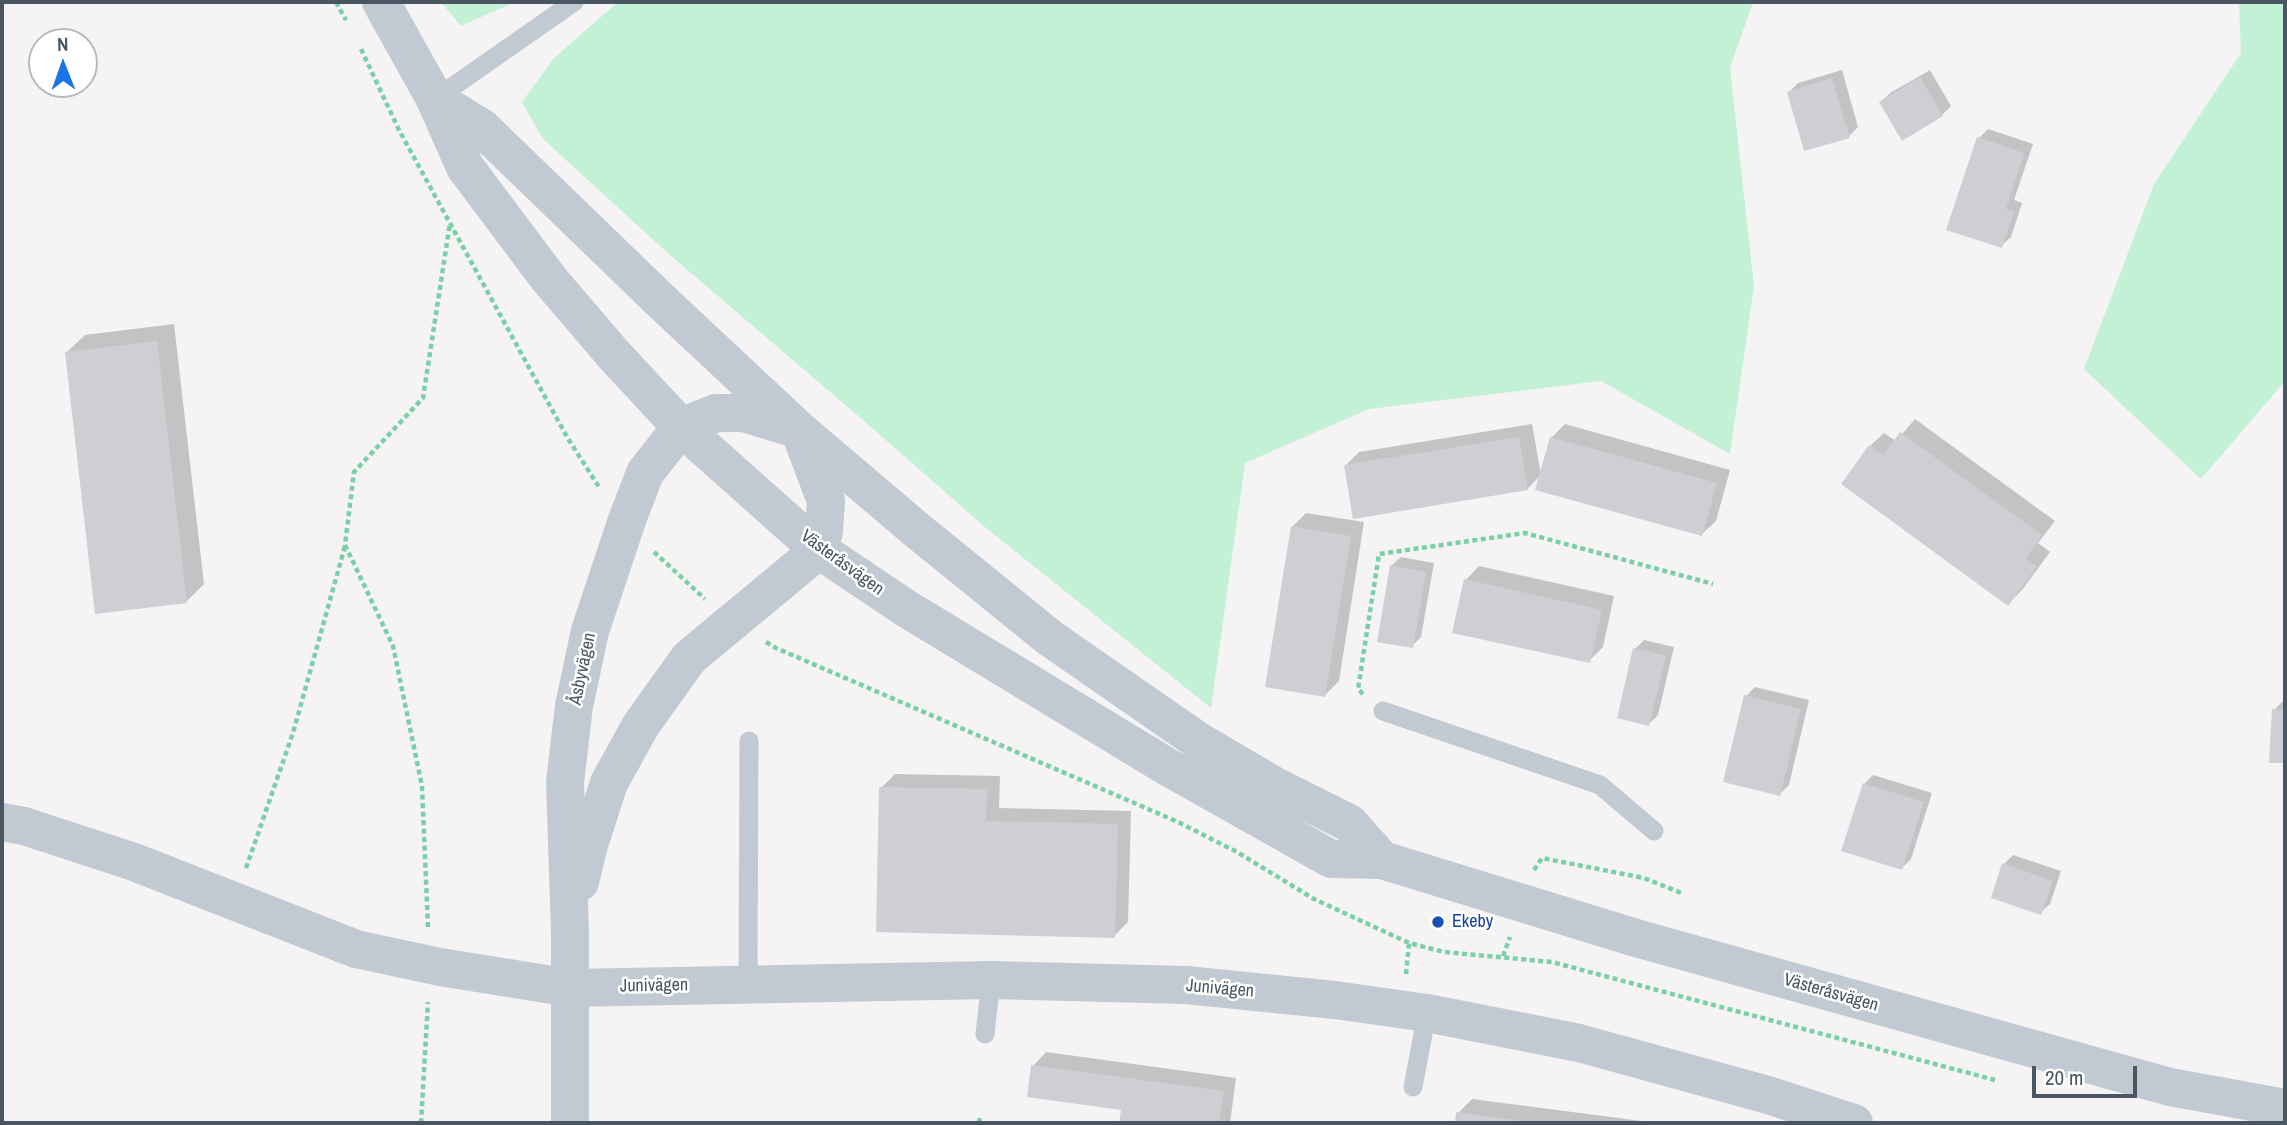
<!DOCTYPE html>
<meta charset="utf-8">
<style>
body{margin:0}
#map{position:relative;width:2287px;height:1125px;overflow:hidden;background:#f5f3f3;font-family:"Archivo Narrow",sans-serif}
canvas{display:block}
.frame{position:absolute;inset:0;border:4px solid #4a5661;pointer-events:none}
.north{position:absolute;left:28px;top:28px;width:70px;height:70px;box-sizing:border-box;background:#fff;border:2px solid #b7bbc0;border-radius:50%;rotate:359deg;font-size:19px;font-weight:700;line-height:28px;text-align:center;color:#4a5661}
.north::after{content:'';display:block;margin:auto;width:24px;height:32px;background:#1a73e8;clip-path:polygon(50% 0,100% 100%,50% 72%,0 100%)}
.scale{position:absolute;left:2032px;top:1066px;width:105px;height:32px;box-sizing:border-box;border:4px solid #4a5661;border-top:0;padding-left:9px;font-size:21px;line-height:24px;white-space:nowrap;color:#4a5661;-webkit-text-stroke:5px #fff;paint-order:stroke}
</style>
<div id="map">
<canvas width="2287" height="1125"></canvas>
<div class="frame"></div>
<div class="north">N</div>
<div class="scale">20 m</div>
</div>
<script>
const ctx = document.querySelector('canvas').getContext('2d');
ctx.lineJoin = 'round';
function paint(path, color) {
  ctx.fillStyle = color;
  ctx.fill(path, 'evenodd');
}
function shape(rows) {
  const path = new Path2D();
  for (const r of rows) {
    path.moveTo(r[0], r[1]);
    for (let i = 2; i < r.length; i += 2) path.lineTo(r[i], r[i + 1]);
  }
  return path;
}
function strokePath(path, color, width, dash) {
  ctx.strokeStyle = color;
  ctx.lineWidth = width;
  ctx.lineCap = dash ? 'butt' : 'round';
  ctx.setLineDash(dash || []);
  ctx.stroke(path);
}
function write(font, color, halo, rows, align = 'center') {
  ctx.font = font + ' "Archivo Narrow",sans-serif';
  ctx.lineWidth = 5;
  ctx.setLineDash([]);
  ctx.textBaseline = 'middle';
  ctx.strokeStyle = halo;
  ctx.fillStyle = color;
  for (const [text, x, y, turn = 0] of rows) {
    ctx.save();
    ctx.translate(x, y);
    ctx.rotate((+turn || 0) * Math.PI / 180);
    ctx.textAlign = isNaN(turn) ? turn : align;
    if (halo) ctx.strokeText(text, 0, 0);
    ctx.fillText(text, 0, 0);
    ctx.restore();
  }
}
const green = shape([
 [441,2,515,2,461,26],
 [618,2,1753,2,1730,68,1754,286,1730,454,1601,381,1369,409,1245,463,1211,708,986,528,863,420,671,256,543,139,522,102,554,58],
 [2239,2,2285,2,2285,381,2201,479,2084,369,2154,184,2241,53]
]);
const shadow = shape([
 [1842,70,1858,127,1849,136,1789,92,1798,83],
 [1930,70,1951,106,1942,115,1881,102,1890,93],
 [1988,129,2033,144,2014,200,2022,203,2011,237,2001,246,1979,138],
 [174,324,204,584,186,602,67,352,85,335],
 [1915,419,2055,521,2038,543,2050,552,2022,590,2008,604,1870,446,1884,433,1896,441],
 [1532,424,1541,475,1527,489,1345,466,1359,452],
 [1565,424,1730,470,1716,521,1702,534,1551,438],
 [1306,513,1364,522,1339,681,1325,695,1292,527],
 [1401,557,1434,563,1421,637,1412,646,1391,566],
 [1479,566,1614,596,1603,647,1589,661,1466,580],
 [1644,640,1674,647,1658,715,1649,724,1635,649],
 [1755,687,1809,700,1789,785,1780,794,1746,696],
 [2283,701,2285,701,2285,762,2271,761,2274,710],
 [895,774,1000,776,999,808,1131,811,1128,922,1114,936,881,788],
 [1873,775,1932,793,1911,859,1902,868,1864,784],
 [2013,855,2061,871,2050,904,2040,913,2004,864],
 [1046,1052,1236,1078,1230,1123,1121,1123,1123,1109,1033,1066],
 [1472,1099,1657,1123,1457,1123,1458,1113]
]);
const building = shape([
 [1920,77,1943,116,1902,141,1879,102],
 [1832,78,1850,138,1804,151,1787,92],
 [1977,137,2024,153,2006,209,2014,212,2002,248,1946,230],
 [157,341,187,603,95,614,65,352],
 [1900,432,2042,535,2026,558,2037,566,2008,606,1841,484,1869,445,1883,455],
 [1519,437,1528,490,1353,519,1344,465],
 [1550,437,1717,483,1702,536,1535,490],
 [1291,526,1351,536,1325,697,1265,687],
 [1390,565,1426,572,1413,648,1377,642],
 [1464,579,1602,610,1590,663,1452,633],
 [1633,648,1666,656,1649,726,1617,718],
 [1744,695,1801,709,1780,796,1723,782],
 [2272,709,2285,710,2285,763,2269,763],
 [1863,783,1924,802,1902,870,1841,851],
 [879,787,987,789,986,821,1118,824,1115,938,876,932],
 [2002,863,2053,881,2041,915,1991,898],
 [1031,1065,1224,1091,1219,1123,1119,1123,1121,1110,1027,1097],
 [1456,1112,1528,1122,1528,1123,1455,1123]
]);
const path = shape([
 [336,2,346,20],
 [361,49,399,130,567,437,599,487],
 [654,552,705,599],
 [766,642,776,648,1178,822,1237,852,1314,899,1409,943,1444,952,1552,962,1995,1080],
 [1363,694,1358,689,1379,554,1525,533,1713,584],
 [246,868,293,733,345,546],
 [1534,870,1542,858,1644,878,1684,894],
 [428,927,422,786,393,646,345,545,354,472,423,398,450,223],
 [1503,956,1510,937],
 [1406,974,1409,943],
 [421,1123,428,1002],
 [979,1123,980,1116]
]);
const service = shape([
 [435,99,574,2],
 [1383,711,1600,785,1654,831],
 [748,984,749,741],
 [985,1034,991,980],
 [1413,1087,1427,1013]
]);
const minor = shape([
 [2,822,24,826,134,862,356,949,440,967,571,988,991,980,1186,985,1335,1000,1427,1013,1579,1043,1768,1095,1854,1123]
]);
const tertiary = shape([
 [381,2,435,99,465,167,549,279,614,355,681,427,819,550,907,609,1166,766,1331,859,1382,860,1636,938,2170,1087,2285,1108],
 [435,99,482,128,660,300,799,430,918,531,1050,638,1200,742,1275,786,1349,823,1382,860],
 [681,427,716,413,744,413,790,427],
 [800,432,826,501,824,531,819,550],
 [580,882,588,848,609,783,641,725,689,658,819,550],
 [570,1123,570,932,565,782,574,706,590,631,627,520,645,473,681,427]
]);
const markers = [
 [1438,922,7,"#1a4fb4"]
];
const streetNames = [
 ["Västeråsvägen",842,563,36],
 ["Åsbyvägen",583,669,-78],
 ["Junivägen",654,986,-1],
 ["Junivägen",1220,989,5],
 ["Västeråsvägen",1831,993,16]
];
const transitNames = [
 ["Ekeby",1452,922]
];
paint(green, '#c3f1d5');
paint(shadow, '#0003');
paint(building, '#cdcfd5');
strokePath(path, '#7ad0a6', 4.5, [5, 3.5]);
strokePath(service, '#c1cad2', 19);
strokePath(minor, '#c1cad2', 38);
strokePath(tertiary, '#c1cad2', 38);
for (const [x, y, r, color] of markers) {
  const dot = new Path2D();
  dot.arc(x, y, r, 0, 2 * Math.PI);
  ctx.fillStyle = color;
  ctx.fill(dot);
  strokePath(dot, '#fff', 2.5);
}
write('18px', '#4a5661', '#fff', streetNames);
write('18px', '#164399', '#fff', transitNames, 'left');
</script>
